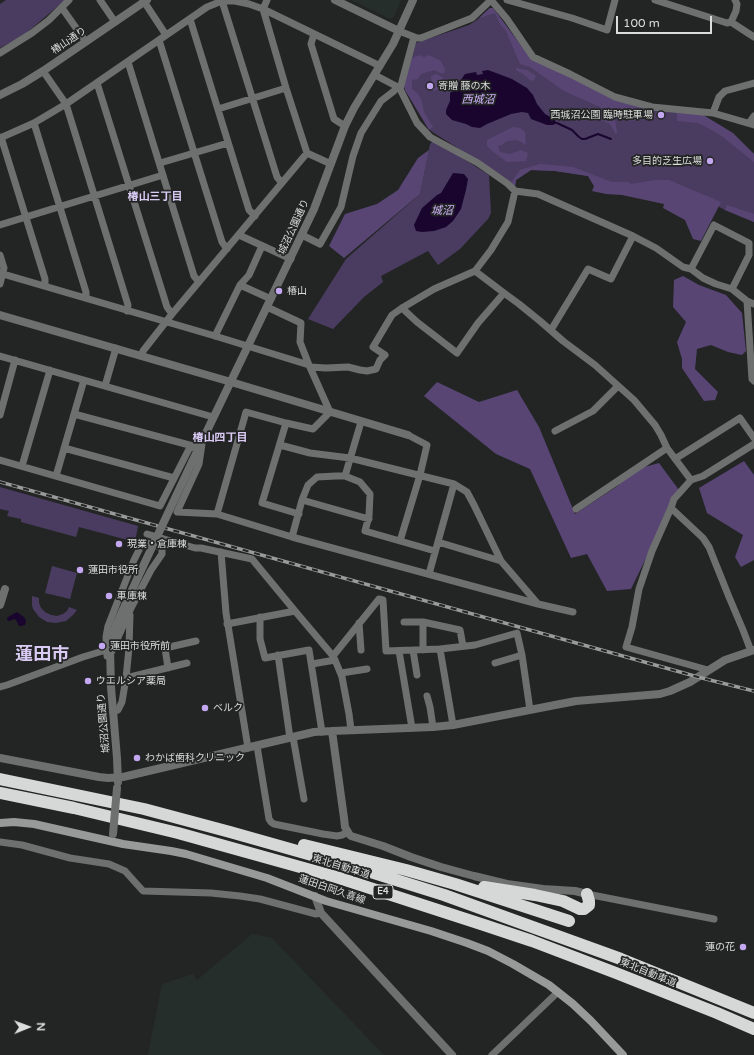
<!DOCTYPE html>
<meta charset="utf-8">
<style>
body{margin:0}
#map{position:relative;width:754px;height:1055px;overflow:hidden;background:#232524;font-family:"Varela Round",sans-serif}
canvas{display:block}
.north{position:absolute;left:8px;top:1007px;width:40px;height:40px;-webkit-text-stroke:3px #232524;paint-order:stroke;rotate:89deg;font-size:11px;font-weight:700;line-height:16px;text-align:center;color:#dbdcdc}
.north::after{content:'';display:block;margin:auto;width:14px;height:18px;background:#dbdcdc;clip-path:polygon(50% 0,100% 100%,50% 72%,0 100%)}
.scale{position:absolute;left:616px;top:16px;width:96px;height:18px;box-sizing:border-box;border:2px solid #dbdcdc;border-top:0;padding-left:5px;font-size:12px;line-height:14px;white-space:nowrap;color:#dbdcdc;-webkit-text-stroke:3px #232524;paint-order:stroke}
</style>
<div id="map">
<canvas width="754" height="1055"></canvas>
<div class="north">N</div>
<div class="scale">100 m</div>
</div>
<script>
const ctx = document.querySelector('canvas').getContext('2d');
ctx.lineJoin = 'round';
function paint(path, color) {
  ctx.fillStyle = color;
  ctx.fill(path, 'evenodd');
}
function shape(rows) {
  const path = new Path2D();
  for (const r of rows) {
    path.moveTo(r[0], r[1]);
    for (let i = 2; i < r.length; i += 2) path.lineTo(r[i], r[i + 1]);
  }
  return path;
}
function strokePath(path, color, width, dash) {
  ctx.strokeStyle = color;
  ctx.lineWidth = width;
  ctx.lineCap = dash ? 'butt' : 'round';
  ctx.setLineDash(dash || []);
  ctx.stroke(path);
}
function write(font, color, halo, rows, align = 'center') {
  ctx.font = font + ' "Varela Round","Noto Sans JP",sans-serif';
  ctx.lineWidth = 3.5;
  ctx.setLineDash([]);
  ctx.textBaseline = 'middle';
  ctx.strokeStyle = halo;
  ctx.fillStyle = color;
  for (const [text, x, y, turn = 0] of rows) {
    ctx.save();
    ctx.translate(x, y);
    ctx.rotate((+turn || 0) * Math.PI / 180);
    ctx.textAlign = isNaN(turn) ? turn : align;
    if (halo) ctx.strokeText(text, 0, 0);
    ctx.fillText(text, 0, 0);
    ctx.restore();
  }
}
const built = shape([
 [351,0,401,0,394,17,390,19],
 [252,934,272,938,384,1055,147,1055,148,1054,162,984,193,974,197,980]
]);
const green = shape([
 [6,0,65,0,24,35,0,48,0,4],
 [490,8,493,8,531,59,616,100,700,113,746,147,754,154,754,222,725,210,704,199,594,186,588,176,555,171,531,170,516,180,515,187,503,177,431,131,405,90,404,85,416,43,469,25,477,20],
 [434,140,489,175,491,213,488,219,460,249,438,265,428,251,381,276,383,282,364,297,333,329,308,319,346,259,420,194,430,144],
 [0,487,138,526,135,542,79,527,76,537,21,522,21,519,7,516,9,511,0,509],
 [52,566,77,573,70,599,45,593],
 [32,596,39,598,39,603,41,608,45,612,51,615,57,616,63,614,67,611,69,607,77,610,73,615,66,621,56,623,47,622,39,617,33,609,32,605]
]);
const forest = shape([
 [490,8,493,8,531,59,640,107,640,118,632,121,627,115,620,116,564,91,530,67,520,64,506,31,500,24,495,13,479,18],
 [419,55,424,57,429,55,441,61,445,70,443,74,434,70,421,74,418,79,412,80,412,89,418,94,422,102,424,112,433,127,429,130,405,90,404,85,412,58],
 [516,68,527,70,536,76,534,80,531,81,523,74,516,70],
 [437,74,446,80,443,87,434,91,432,88,431,76],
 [587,109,594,109,615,120,617,132,616,134,610,124,602,120,595,120,585,115,581,115,579,119,577,119,574,114,574,111],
 [677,112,700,113,733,133,754,154,754,162,723,137,710,129,698,123,677,121],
 [513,127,520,128,525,132,526,145,517,140,507,141,502,145,498,146,500,152,510,154,521,150,528,153,526,161,507,162,492,151,487,146,487,140],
 [429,150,420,194,344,258,329,246,345,214,377,204,398,190,418,158],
 [540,164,573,167,612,182,628,182,631,184,655,180,669,180,721,202,701,241,693,239,685,220,663,208,664,204,622,195,606,194,592,191,594,186,588,176,555,171,531,170,516,180,515,187,512,184,513,180,520,170],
 [727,205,754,214,754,222,725,210],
 [683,276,699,285,726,295,742,313,746,351,742,355,728,352,711,345,697,349,695,369,718,392,715,400,704,401,682,368,682,359,677,342,686,322,673,307,674,280],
 [437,382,479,402,517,390,539,427,575,514,616,487,637,469,659,463,679,490,631,589,607,591,587,554,571,558,530,469,496,454,424,396],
 [744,461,754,475,754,560,741,567,735,557,743,535,707,513,699,488]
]);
const water = shape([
 [488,70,512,79,527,88,533,95,537,104,545,114,554,119,557,123,553,125,547,125,531,119,528,113,522,112,511,114,487,124,480,128,472,127,466,124,452,120,446,114,446,110,450,101,450,93,454,90,465,74,476,72,477,75,483,74,482,71],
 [453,173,464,174,468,179,466,190,461,209,453,221,446,227,434,231,422,232,416,231,414,225,422,208,437,195,441,193],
 [17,612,25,618,26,622,25,625,21,626,19,626,16,620,14,619,9,621,7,620,7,619,8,617]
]);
const stream = shape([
 [557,123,572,130,579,137,582,139,585,139,598,134,611,139]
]);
const minor = shape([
 [100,0,115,22],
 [143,0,166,35],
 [267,0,263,9,286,88,307,153,331,164],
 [491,0,507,19,533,57,570,74,615,97,652,107,713,113,754,125],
 [507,0,572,18,607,30,615,0],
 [655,0,727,23,731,22],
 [735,0,737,4,736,11,731,22,754,37],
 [222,1,277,177,282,183],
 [62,8,86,42],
 [190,19,249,210,255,216],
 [399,31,417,38,421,38,472,18,491,0],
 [314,34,311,44,334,119,345,126],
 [159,40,222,242,227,249],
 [0,53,32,33,49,20,69,0],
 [128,62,194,276,199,282],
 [43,71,66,104,128,305,127,311],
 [375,75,394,85,400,89,417,123,430,137,478,163,508,184,515,191,538,194,633,236,656,248,683,267,691,269,703,278,716,284,732,289,747,301,754,304],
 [97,83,167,307,172,314],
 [400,89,414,37],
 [218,109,286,88],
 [713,113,719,97,725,91,754,83],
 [34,123,86,292,86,298],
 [749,123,754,116],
 [1,137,45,279,45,286],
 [0,138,34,123,66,104,207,7,222,1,235,1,249,4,263,9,380,66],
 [160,163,228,143],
 [0,225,163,175],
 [239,235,291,259],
 [302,235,320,244,341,207,353,156,361,133,381,101,394,91,397,87],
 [0,255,4,268,0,284],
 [691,269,714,225,749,243,749,255,732,289],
 [475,271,504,293,519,304,540,321,563,341,595,365,634,400,655,425,661,435,667,448,691,480],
 [0,273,215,336,309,365],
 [240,285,249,275,262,246],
 [747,301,752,379,754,381],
 [402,308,417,322,457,353,478,323,504,293],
 [551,330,588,269,611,279,633,236],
 [215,336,240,285,271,299],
 [0,356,213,417],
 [141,356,143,351,172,314,307,153],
 [310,367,326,368,348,367,360,370,367,371,376,369,380,360,385,355,373,347,392,315,402,308,434,289,475,271,491,250,508,222,515,191],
 [105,386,116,348],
 [74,414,193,446],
 [0,415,15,360],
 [286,423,262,503,299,514],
 [555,431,593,411,618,386],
 [202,444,199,464,177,512,217,514,292,537,538,604,573,612],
 [280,445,310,453,350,458,454,484,467,492,474,505,501,561,538,604],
 [64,448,174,478],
 [675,459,740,418,754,438],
 [0,460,160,506,189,449,202,440],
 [22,466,50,370],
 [56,476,84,380],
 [345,476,361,422],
 [302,500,369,519],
 [671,508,652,551,639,589,632,627,626,647,708,670],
 [576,509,667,448],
 [217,514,246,412,286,423,313,429,330,412,309,365,300,342,301,323,267,307],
 [147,534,195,548,201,548,252,559,295,611,227,624],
 [292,537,302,500,308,485,317,477,336,476,345,476,360,482,370,494,369,516,365,531,435,551],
 [400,541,420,475,427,445,408,435],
 [438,542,501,561],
 [221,552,226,613,248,748],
 [429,574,454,484],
 [295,611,333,656,335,660,342,677,349,714,351,730],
 [260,617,260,639,265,658,309,650,322,732],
 [404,622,423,622],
 [359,623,361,650],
 [440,649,453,725],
 [413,650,417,675],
 [423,650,423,622,460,630,463,646],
 [399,651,412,728],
 [751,651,743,630,729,597,709,547,703,538,671,508,674,499,691,480,703,476,754,444],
 [278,655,290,738],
 [107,656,106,637,108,626,134,560,143,542,162,547,162,554,151,570,131,608,112,651],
 [333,656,379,599,383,600,386,651,440,649,475,645,517,633,522,655,530,710],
 [495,663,522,655],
 [312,664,335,660],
 [168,668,165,648,196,641],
 [341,673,367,669],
 [126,678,187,663],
 [0,687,7,685,83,657,106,650],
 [427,696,430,707,433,727],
 [113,712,118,710,122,702,126,678,129,648,130,615],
 [293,737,304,799],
 [257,746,269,819,271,822,274,824,323,834,337,836,342,835,348,832],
 [0,842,22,845,70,858,109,864,125,871,143,891,211,893,240,896,260,899,316,914,321,913],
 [587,894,714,919],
 [492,1055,558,992]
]);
const tertiary = shape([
 [335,0,399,31],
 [0,95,22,84,43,71,147,0],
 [0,315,231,382,408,435],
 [192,462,314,209,345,126,354,108,393,44,413,0],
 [0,605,5,589],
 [332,731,344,818,345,827,349,834,351,836,383,846,411,857,441,867,474,876,507,884,543,889,575,891,587,894],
 [0,758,99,777,108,778,123,777,314,732,332,731,433,727,453,725,555,705,576,701,660,694,670,691,690,682,725,660,754,650],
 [118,782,117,758,111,687,110,648,112,638,116,625,138,577],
 [315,896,321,913,452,1055]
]);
const secondary = shape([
 [0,823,14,822,34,824,123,844,171,851,186,854,267,878,326,901,431,931,467,943,488,951,513,964,549,985,573,1004,591,1021,623,1055]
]);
const motorway = shape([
 [0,779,144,809,230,832,361,869,444,895,621,959,754,1013],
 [0,793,74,808,178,833,336,877,484,925,532,941,616,973,717,1013,754,1029],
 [304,845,406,870,455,884,569,921],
 [484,887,535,895,563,901,580,909,584,909,589,905,589,901,587,894]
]);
const rail = shape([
 [0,482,698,677,754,691]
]);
const tertiaryBridge = shape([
 [138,577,192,462],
 [113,834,117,788]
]);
const markers = [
 [430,86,4,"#c4a7f1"],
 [661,115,4,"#c4a7f1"],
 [710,161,4,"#c4a7f1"],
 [279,291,4,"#c4a7f1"],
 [119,544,4,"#c4a7f1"],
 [80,570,4,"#c4a7f1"],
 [109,596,4,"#c4a7f1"],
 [102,646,4,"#c4a7f1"],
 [88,681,4,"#c4a7f1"],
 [205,708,4,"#c4a7f1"],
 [137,758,4,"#c4a7f1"],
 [743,947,4,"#c4a7f1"]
];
const shields = [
 [383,892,20]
];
const shieldNames = [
 ["E4",383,892]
];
const streetNames = [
 ["椿山通り",69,41,-34],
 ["城沼公園通り",294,227,-65],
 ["城沼公園通り",104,723,-95],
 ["東北自動車道",341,867,17],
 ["蓮田白岡久喜線",332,890,19],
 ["東北自動車道",648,973,22]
];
const poiNames = [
 ["寄贈 藤の木",438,86],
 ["西城沼公園 臨時駐車場",653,115,"right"],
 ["多目的芝生広場",702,161,"right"],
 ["椿山",287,291],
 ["現業・倉庫棟",127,544],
 ["蓮田市役所",88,570],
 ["車庫棟",117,596],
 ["蓮田市役所前",110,646],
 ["ウエルシア薬局",96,681],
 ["ベルク",213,708],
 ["わかば歯科クリニック",145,758],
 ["蓮の花",735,947,"right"]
];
const waterNames = [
 ["西城沼",478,100],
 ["城沼",442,211]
];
const neighbourhoodNames = [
 ["椿山三丁目",155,197],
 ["椿山四丁目",220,438]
];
const townNames = [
 ["蓮田市",42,655]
];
paint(built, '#252e2a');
paint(green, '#4a3c60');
paint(forest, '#584574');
paint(water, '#19052e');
strokePath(stream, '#19052e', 2);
strokePath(minor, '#6e6f6f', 7);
strokePath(tertiary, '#6e6f6f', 8);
strokePath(secondary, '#989a99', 8);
strokePath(motorway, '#d5d8d7', 12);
strokePath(rail, '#999a9a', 3.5);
strokePath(rail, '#232524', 2, [6]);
strokePath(tertiaryBridge, '#6e6f6f', 8);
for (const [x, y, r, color] of markers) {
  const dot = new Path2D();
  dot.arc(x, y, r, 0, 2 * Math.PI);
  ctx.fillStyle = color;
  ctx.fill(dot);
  strokePath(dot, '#232524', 1.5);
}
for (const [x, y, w] of shields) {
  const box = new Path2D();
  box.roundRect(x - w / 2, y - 7, w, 14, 3);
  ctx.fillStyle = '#232524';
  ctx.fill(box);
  strokePath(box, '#dbdcdc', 1);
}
write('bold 9px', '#dbdcdc', null, shieldNames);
write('10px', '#dbdcdc', '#232524', streetNames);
write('10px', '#dbdcdc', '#232524', poiNames, 'left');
write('italic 11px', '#d1b4ff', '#232524', waterNames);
write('bold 11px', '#dacbf5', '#232524', neighbourhoodNames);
write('bold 18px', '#dacbf5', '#232524', townNames);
</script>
